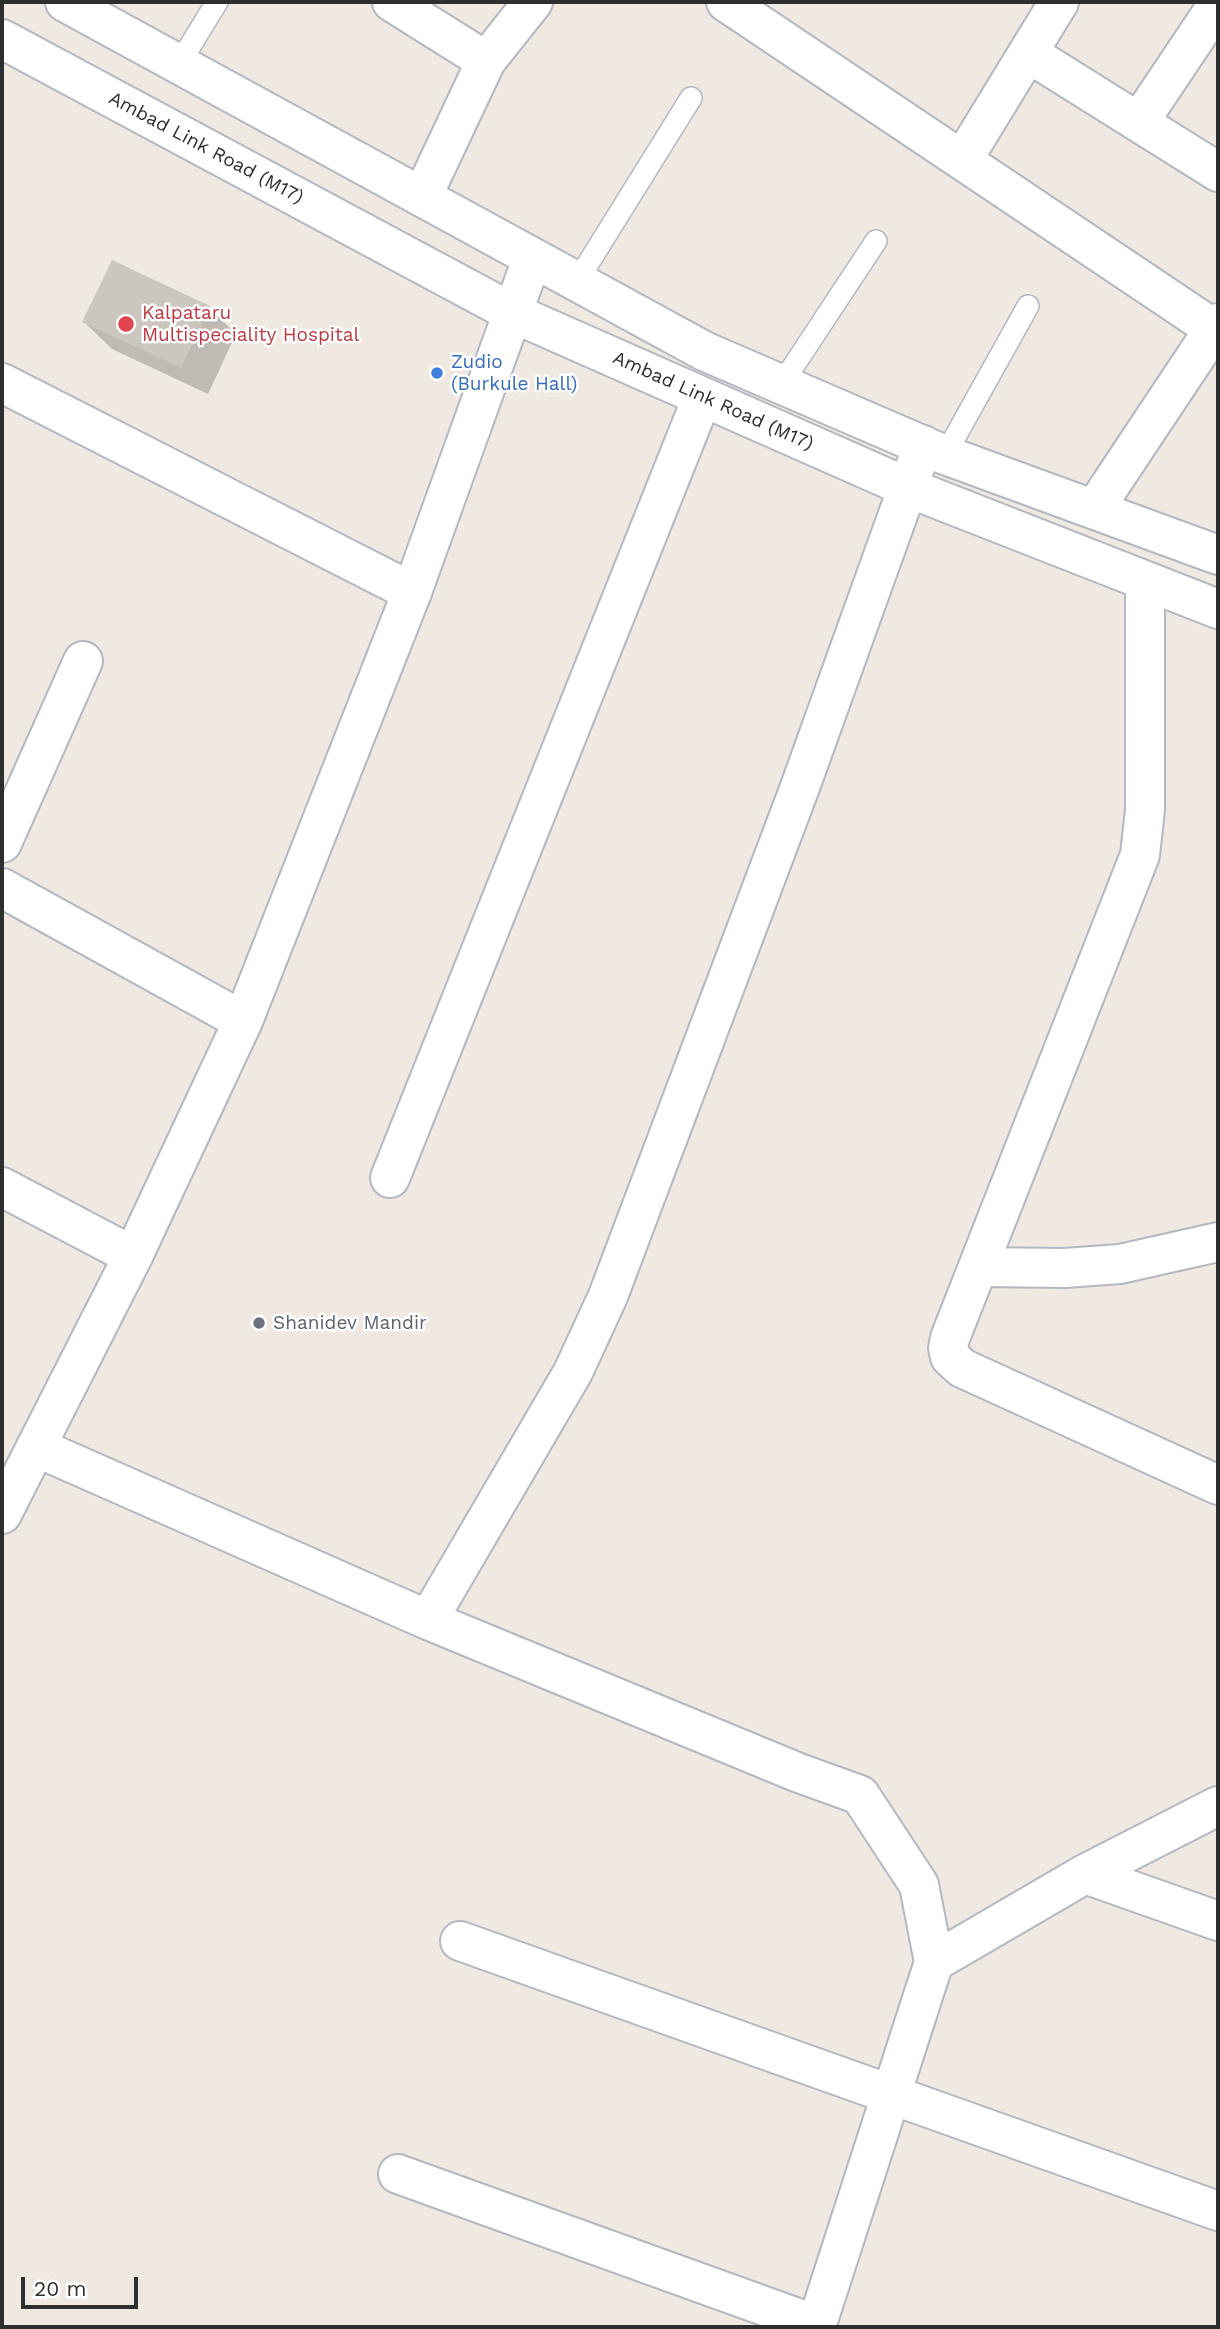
<!DOCTYPE html>
<style>
body{margin:0}
#map{position:relative;width:1220px;height:2329px;overflow:hidden;background:#efe9e1;font-family:"Work Sans",sans-serif}
canvas{display:block}
.frame{position:absolute;inset:0;border:4px solid #2e2e2e;pointer-events:none}
.scale{position:absolute;left:21px;top:2277px;width:117px;height:32px;box-sizing:border-box;border:4px solid #2e2e2e;border-top:0;padding-left:9px;font-size:21px;line-height:24px;white-space:nowrap;color:#2e2e2e;-webkit-text-stroke:5px #fff;paint-order:stroke}
</style>
<div id="map">
<canvas width="1220" height="2329"></canvas>
<div class="frame"></div>
<div class="scale">20 m</div>
</div>
<script>
const ctx = document.querySelector('canvas').getContext('2d');
ctx.lineJoin = 'round';
function paint(path, color) {
  ctx.fillStyle = color;
  ctx.fill(path, 'evenodd');
}
function shape(rows) {
  const path = new Path2D();
  for (const r of rows) {
    path.moveTo(r[0], r[1]);
    for (let i = 2; i < r.length; i += 2) path.lineTo(r[i], r[i + 1]);
  }
  return path;
}
function strokePath(path, color, width, dash) {
  ctx.strokeStyle = color;
  ctx.lineWidth = width;
  ctx.lineCap = dash ? 'butt' : 'round';
  ctx.setLineDash(dash || []);
  ctx.stroke(path);
}
function write(font, color, halo, rows, align = 'center') {
  ctx.font = font + ' "Work Sans",sans-serif';
  ctx.lineWidth = 5;
  ctx.setLineDash([]);
  ctx.textBaseline = 'middle';
  ctx.strokeStyle = halo;
  ctx.fillStyle = color;
  for (const [text, x, y, turn = 0] of rows) {
    ctx.save();
    ctx.translate(x, y);
    ctx.rotate((+turn || 0) * Math.PI / 180);
    ctx.textAlign = isNaN(turn) ? turn : align;
    if (halo) ctx.strokeText(text, 0, 0);
    ctx.fillText(text, 0, 0);
    ctx.restore();
  }
}
const shadow = shape([
 [209,307,236,334,208,394,112,349,84,322]
]);
const building = shape([
 [112,260,210,306,181,368,82,322]
]);
const lane = shape([
 [179,64,217,2],
 [576,283,691,98],
 [781,385,876,241],
 [945,455,1028,306]
]);
const street = shape([
 [392,2,486,61],
 [726,2,1214,329],
 [1028,53,1218,172],
 [1139,122,1218,4],
 [963,159,1059,2],
 [422,197,486,61,533,2],
 [2,383,412,592],
 [1095,508,1218,323],
 [1145,582,1145,810,1140,855,950,1338,948,1348,950,1357,962,1368,1218,1485],
 [2,843,83,661],
 [2,888,243,1021],
 [390,1178,702,398],
 [2,1187,133,1256],
 [979,1267,1065,1268,1120,1264,1218,1242],
 [36,1447,428,1620,799,1773,860,1795,919,1885,934,1962],
 [428,1620,573,1372,608,1296,800,787,923,445],
 [1218,1806,1085,1874,1218,1921],
 [460,1941,1218,2211],
 [398,2174,817,2325],
 [816,2327,934,1962,1085,1874]
]);
const secondary = shape([
 [65,2,704,351,945,455,1218,555],
 [2,39,513,313,909,488,1218,609],
 [2,1514,133,1256,243,1021,412,592,532,259]
]);
const markers = [
 [126,324,9,"#e0444e"],
 [437,373,7,"#3f7fe0"],
 [259,1323,7,"#6b7280"]
];
const streetNames = [
 ["Ambad Link Road (M17)",206,148,28],
 ["Ambad Link Road (M17)",713,401,24]
];
const healthNames = [
 ["Kalpataru",142,313],
 ["Multispeciality Hospital",142,335]
];
const shopNames = [
 ["Zudio",451,362],
 ["(Burkule Hall)",451,384]
];
const worshipNames = [
 ["Shanidev Mandir",273,1323]
];
paint(shadow, '#0003');
paint(building, '#cbc7bf');
strokePath(lane, '#b4b7c1', 24);
strokePath(street, '#b4b7c1', 42);
strokePath(secondary, '#b4b7c1', 42);
strokePath(lane, '#fff', 21);
strokePath(street, '#fff', 38);
strokePath(secondary, '#fff', 38);
for (const [x, y, r, color] of markers) {
  const dot = new Path2D();
  dot.arc(x, y, r, 0, 2 * Math.PI);
  ctx.fillStyle = color;
  ctx.fill(dot);
  strokePath(dot, '#fff', 2.5);
}
write('19px', '#2e2e2e', '#fff', streetNames);
write('19px', '#be3a42', '#fff', healthNames, 'left');
write('19px', '#366cbe', '#fff', shopNames, 'left');
write('19px', '#5b616d', '#fff', worshipNames, 'left');
</script>
